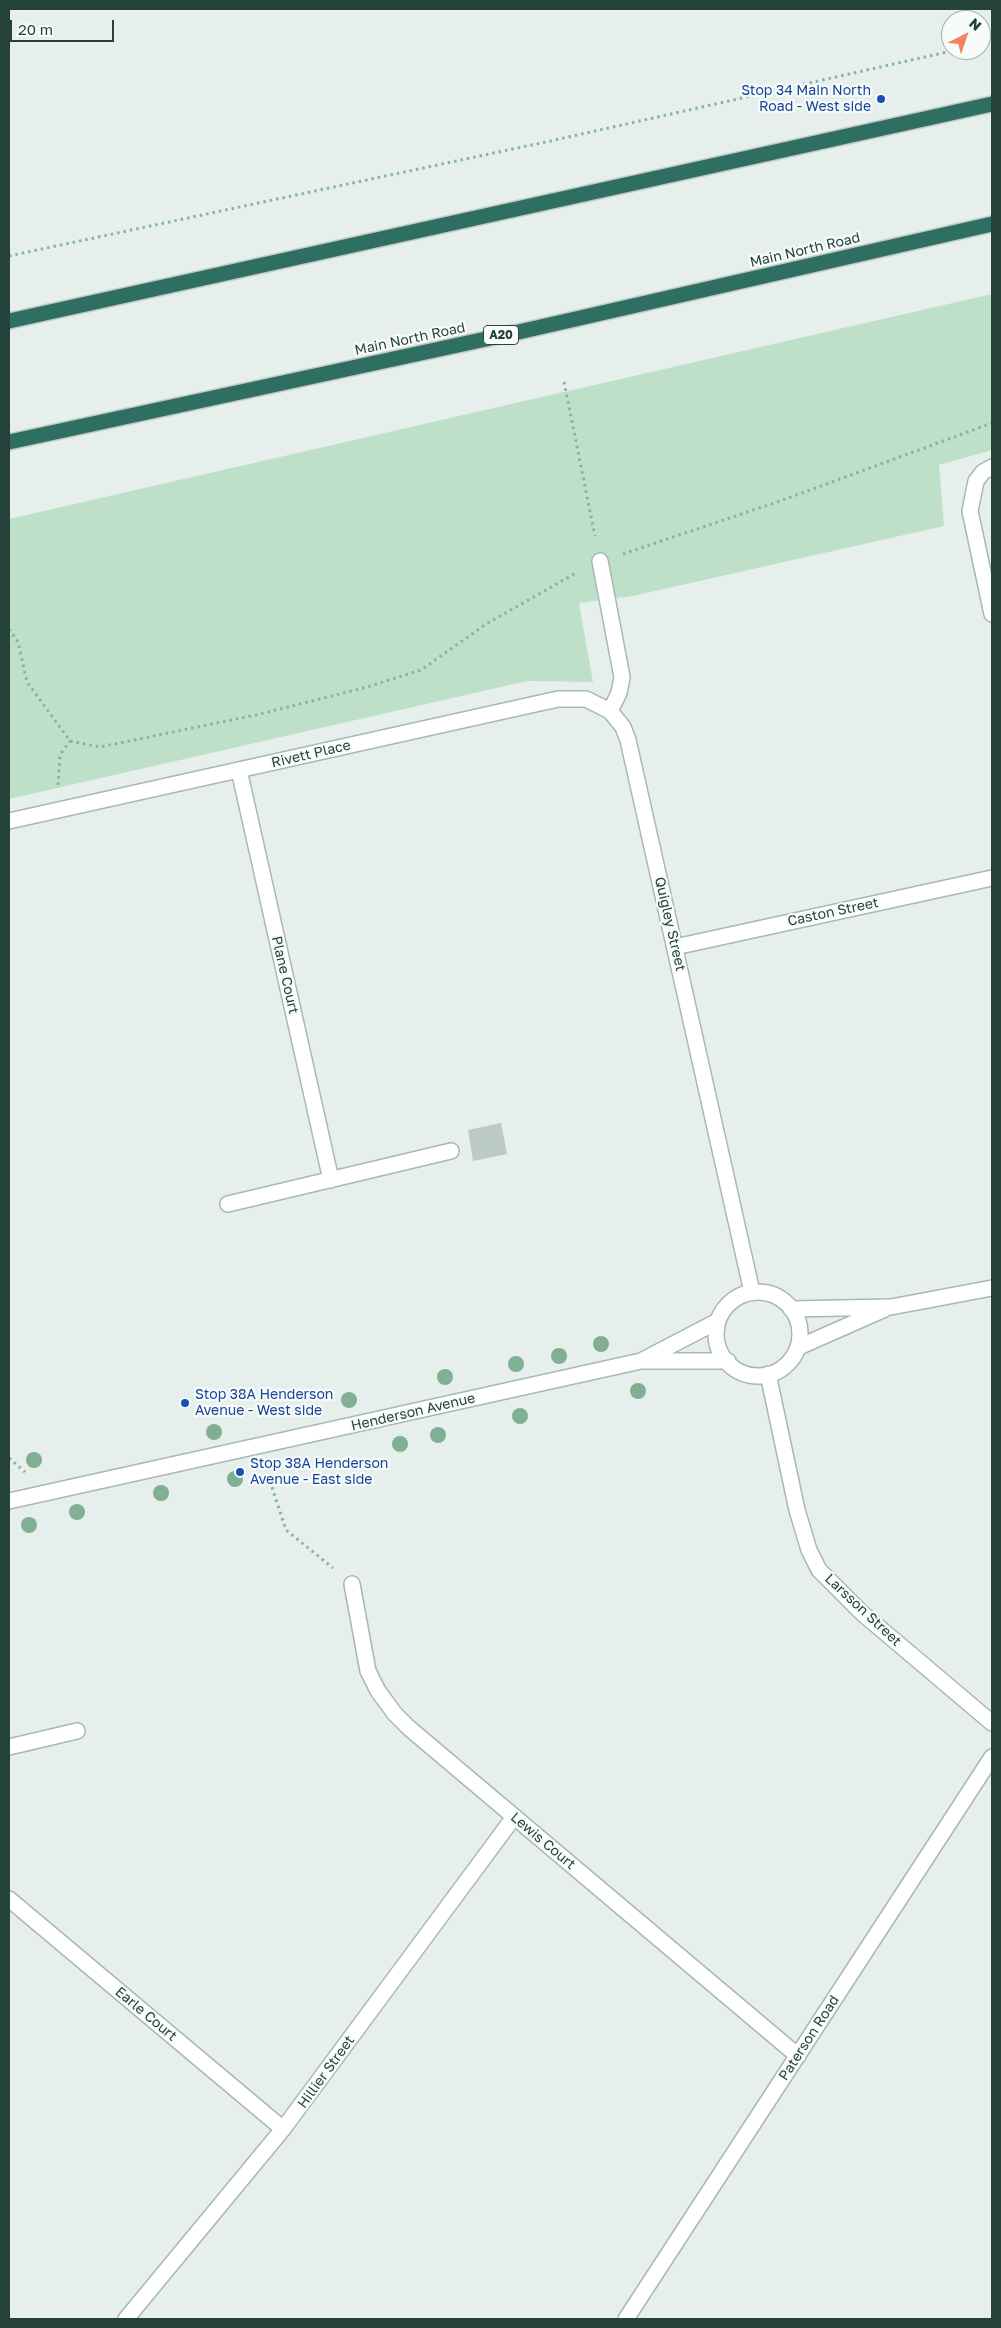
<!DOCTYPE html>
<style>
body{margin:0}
#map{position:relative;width:1001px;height:2328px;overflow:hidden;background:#e6efeb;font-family:"Golos Text",sans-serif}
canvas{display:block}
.frame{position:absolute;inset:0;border:10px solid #24423a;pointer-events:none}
.north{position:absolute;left:941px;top:10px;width:50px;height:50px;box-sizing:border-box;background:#f7fbf9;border:1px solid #a3b1ad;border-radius:50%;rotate:41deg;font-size:14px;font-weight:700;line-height:20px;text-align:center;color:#24423a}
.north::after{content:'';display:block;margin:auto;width:18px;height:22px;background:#f4845f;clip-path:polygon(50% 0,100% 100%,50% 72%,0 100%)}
.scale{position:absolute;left:10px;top:20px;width:104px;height:22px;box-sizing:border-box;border:2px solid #24423a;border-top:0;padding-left:6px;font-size:15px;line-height:18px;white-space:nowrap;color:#24423a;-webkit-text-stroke:4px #f7fbf9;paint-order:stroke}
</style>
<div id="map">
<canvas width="1001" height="2328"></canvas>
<div class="frame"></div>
<div class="north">N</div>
<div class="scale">20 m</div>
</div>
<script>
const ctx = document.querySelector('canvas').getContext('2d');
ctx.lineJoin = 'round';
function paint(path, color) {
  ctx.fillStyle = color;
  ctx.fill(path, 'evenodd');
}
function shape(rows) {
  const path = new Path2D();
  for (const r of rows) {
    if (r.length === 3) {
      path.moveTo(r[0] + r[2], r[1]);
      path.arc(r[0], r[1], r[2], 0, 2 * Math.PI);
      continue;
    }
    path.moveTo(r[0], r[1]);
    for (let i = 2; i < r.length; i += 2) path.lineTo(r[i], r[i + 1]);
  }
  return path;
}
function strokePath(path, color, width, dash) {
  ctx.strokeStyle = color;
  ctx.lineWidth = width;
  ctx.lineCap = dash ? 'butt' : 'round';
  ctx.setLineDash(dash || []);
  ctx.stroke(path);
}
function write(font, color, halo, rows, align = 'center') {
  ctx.font = font + ' "Golos Text",sans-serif';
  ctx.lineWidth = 4.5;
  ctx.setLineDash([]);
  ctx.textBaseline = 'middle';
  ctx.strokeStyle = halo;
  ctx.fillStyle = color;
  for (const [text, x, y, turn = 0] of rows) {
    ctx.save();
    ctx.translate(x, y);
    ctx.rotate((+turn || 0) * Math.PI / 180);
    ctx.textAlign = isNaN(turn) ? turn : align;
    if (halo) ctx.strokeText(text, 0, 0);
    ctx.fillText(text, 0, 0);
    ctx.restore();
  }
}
const green = shape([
 [992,294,992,450,939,465,944,526,633,596,579,603,593,682,527,681,9,799,9,519]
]);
const building = shape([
 [501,1123,507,1154,473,1161,468,1130]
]);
const path = shape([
 [981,44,992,42],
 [9,256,555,140,956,50],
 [564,382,595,536],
 [623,554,783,500,992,423],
 [9,629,18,642,27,682,70,741,100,747,256,715,367,687,421,670,486,624,576,573],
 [58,785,60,755,70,741],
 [9,1458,25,1472],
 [270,1481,286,1530,333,1568]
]);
const street = shape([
 [992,467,983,472,976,481,970,511,992,614],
 [600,561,622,677,619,693,610,711,623,727,628,740,752,1292],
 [239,770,331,1180],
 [9,821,558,699,586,699,610,711],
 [675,947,992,878],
 [228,1204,451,1151],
 [758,1334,42],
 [791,1309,891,1307,992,1288],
 [799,1347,885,1309],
 [643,1360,718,1321],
 [768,1374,797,1510,809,1550,819,1570,862,1613,992,1723],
 [9,1501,641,1361,728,1361],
 [352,1584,368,1671,378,1691,395,1714,409,1728,798,2056],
 [9,1747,77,1731],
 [9,1899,283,2129],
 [126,2319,283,2129,514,1817],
 [626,2319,992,1757]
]);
const highway = shape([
 [9,321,992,104],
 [9,442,523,331,992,224]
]);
const trees = [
 [601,1344],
 [559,1356],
 [516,1364],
 [445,1377],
 [638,1391],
 [349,1400],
 [520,1416],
 [214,1432],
 [438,1435],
 [400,1444],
 [34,1460],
 [235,1479],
 [161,1493],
 [77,1512],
 [29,1525]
];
const markers = [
 [881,99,5,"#1a4fb4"],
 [185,1403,5,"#1a4fb4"],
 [240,1472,5,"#1a4fb4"]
];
const shields = [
 [501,335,35]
];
const shieldNames = [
 ["A20",501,335]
];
const transitNames = [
 ["Stop 34 Main North",871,91,"right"],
 ["Road - West side",871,107,"right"],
 ["Stop 38A Henderson",195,1395],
 ["Avenue - West side",195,1411],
 ["Stop 38A Henderson",250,1464],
 ["Avenue - East side",250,1480]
];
const streetNames = [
 ["Main North Road",805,250,-13],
 ["Main North Road",410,339,-12],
 ["Rivett Place",311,754,-13],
 ["Caston Street",833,912,-12],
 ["Quigley Street",670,924,77],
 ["Plane Court",285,975,77],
 ["Henderson Avenue",413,1412,-13],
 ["Larsson Street",863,1610,43],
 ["Lewis Court",543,1841,40],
 ["Earle Court",146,2014,40],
 ["Paterson Road",809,2038,-57],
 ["Hillier Street",326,2072,-54]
];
paint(green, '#bfe0c8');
paint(building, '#bbcac4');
strokePath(street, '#a8b8b2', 18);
strokePath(highway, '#c2cac8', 18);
strokePath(path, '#86b3a5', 3, [2.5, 4]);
strokePath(street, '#fff', 15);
strokePath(highway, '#2f6f62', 15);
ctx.fillStyle = '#80af93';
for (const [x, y] of trees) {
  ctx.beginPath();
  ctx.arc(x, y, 8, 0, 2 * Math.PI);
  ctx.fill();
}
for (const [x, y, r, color] of markers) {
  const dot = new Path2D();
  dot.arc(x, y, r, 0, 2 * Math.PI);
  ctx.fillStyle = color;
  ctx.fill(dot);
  strokePath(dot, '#f7fbf9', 2);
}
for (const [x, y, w] of shields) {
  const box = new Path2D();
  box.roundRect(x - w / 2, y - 9.5, w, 19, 4);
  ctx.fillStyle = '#f7fbf9';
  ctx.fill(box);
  strokePath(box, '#24423a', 1);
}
write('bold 12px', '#24423a', null, shieldNames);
write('14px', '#164399', '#f7fbf9', transitNames, 'left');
write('14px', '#24423a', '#f7fbf9', streetNames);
</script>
